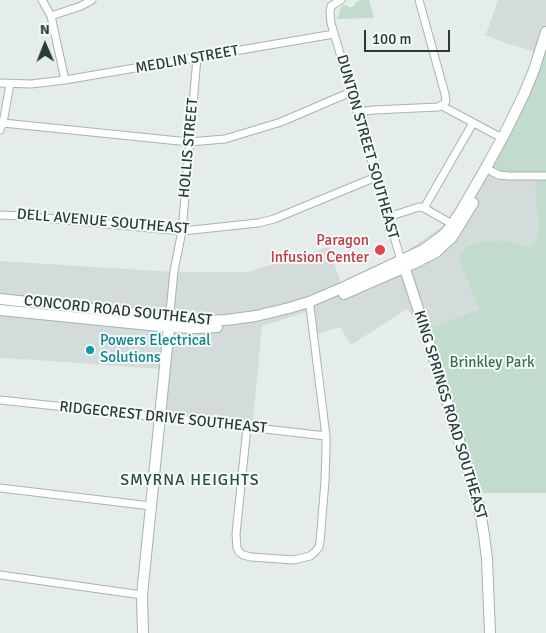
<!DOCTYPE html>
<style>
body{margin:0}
#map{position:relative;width:546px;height:633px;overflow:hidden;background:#e5edea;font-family:Signika,sans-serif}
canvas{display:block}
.north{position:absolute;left:20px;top:20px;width:50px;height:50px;-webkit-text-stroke:4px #f5f9f8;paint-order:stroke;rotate:359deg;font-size:14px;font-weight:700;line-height:20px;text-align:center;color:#263c3a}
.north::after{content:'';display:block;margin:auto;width:18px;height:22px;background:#263c3a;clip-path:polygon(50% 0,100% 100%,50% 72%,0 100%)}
.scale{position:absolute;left:364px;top:30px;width:86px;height:22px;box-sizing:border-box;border:2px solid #263c3a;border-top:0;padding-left:6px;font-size:15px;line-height:18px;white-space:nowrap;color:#263c3a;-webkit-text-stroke:4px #f5f9f8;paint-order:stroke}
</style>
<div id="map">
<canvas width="546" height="633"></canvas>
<div class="north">N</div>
<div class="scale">100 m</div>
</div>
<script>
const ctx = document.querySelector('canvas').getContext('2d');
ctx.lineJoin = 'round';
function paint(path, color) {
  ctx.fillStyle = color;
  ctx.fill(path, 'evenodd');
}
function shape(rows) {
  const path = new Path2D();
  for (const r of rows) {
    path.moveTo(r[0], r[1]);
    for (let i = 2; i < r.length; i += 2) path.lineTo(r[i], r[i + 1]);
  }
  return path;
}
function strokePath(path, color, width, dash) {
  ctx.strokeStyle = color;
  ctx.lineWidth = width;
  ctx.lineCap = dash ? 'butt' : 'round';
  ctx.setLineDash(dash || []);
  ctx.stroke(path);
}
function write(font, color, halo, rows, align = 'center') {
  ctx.font = font + ' Signika,sans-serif';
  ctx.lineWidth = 4;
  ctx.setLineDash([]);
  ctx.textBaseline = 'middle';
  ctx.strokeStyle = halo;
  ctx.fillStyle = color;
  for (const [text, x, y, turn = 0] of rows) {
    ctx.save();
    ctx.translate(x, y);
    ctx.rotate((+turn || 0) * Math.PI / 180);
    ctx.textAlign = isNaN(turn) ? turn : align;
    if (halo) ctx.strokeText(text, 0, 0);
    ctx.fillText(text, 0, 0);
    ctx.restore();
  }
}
const built = shape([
 [498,0,546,0,546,55,545,55,535,176,539,228,535,242,532,246,530,247,501,240,480,242,467,246,479,309,425,330,407,309,351,345,340,327,311,336,306,312,262,326,252,430,154,416,159,369,38,360,0,358,0,261,174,272,248,272,329,247,343,290,403,264,407,251,442,227,479,174,540,53,506,43,480,33,486,34]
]);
const green = shape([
 [361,0,369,0,374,18,337,19,342,6,346,5,349,7,352,7,355,5,356,2],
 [543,54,546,55,546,493,476,493,425,330,479,309,458,256,467,246,480,242,500,240,530,247,532,246,535,242,539,228,539,222,536,200,535,177,489,171]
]);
const street = shape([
 [42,0,51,16,65,80],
 [341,0,331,6,330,12,331,23,389,220,401,260],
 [51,16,81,6,92,0],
 [0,83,31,84,65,80,334,34],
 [442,106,502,138],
 [357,112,374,110,438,107,444,104,446,101,445,94,419,0],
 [3,123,189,142,225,139,281,122,351,92],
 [0,130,3,123,10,84],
 [491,171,499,175,509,176,546,176],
 [424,208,473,123],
 [424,208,452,224],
 [0,215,23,216,182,231,192,230,258,223,274,219,376,177],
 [388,217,419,207,424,208],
 [169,322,174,271,182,231,197,58],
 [0,400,186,420,326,436],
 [247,427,236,534,237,548,239,552,243,555,251,557,294,560,310,556,315,552,319,547,320,542,325,481,326,449,326,436,310,307],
 [0,488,151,506],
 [0,575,142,595]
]);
const secondary = shape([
 [403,263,429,342,479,506,484,535,487,559,490,633],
 [344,294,415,263,436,252,452,237,473,203],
 [0,299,196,320,207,321,226,320,256,316,289,308,309,302,342,288,423,250,442,236,449,229,461,211,488,164,507,129,524,94,534,70,546,32],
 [0,310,169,327,196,328,217,327],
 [143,633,142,595,169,327]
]);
const markers = [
 [380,250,6,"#e0444e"],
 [90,350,5,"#0f9aa8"]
];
const streetNames = [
 ["MEDLIN STREET",187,60,-10],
 ["DUNTON STREET SOUTHEAST",367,147,74],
 ["HOLLIS STREET",189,148,-85],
 ["DELL AVENUE SOUTHEAST",103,222,5],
 ["CONCORD ROAD SOUTHEAST",118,311,6],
 ["KING SPRINGS ROAD SOUTHEAST",450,415,73],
 ["RIDGECREST DRIVE SOUTHEAST",163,418,6]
];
const healthNames = [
 ["Paragon",369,241],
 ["Infusion Center",369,258]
];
const cultureNames = [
 ["Powers Electrical",100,341],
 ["Solutions",100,358]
];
const parkNames = [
 ["Brinkley Park",492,363]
];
const neighbourhoodNames = [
 ["SMYRNA HEIGHTS",190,481]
];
paint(built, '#d3dcda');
paint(green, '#c1dbcc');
strokePath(street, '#a8b4b2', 9);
strokePath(secondary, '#a2b4b0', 12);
strokePath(street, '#fff', 7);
strokePath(secondary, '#fff', 10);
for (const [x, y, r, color] of markers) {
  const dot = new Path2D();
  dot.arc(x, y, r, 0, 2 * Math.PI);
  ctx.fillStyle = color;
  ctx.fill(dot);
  strokePath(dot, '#f5f9f8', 2);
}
write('15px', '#263c3a', '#f5f9f8', streetNames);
write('15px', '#be3a42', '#f5f9f8', healthNames, 'right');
write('15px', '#0d838f', '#f5f9f8', cultureNames, 'left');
write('15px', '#356f54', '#f5f9f8', parkNames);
ctx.letterSpacing = '1px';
write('16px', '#244c48', '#f5f9f8', neighbourhoodNames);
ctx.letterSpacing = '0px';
</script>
